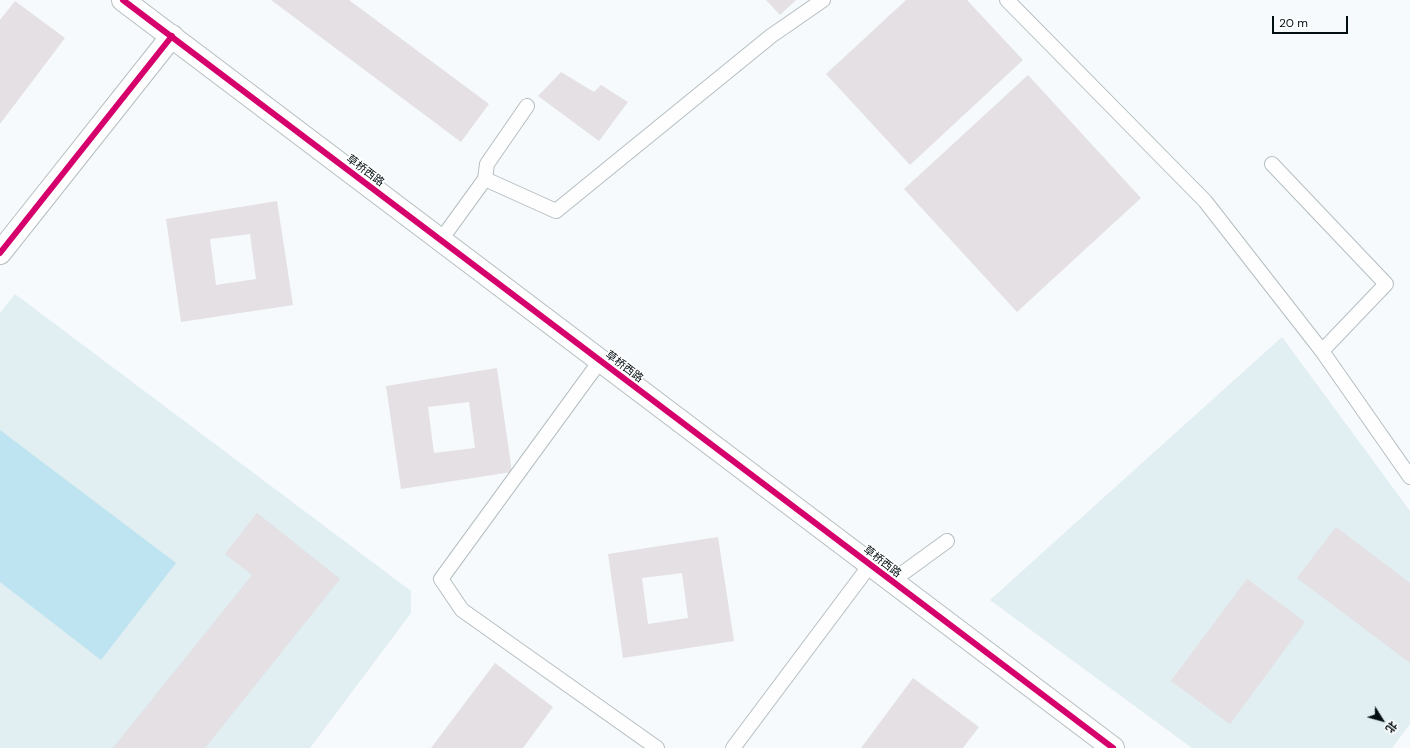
<!DOCTYPE html>
<meta charset="utf-8">
<style>
body{margin:0}
#map{position:relative;width:1410px;height:748px;overflow:hidden;background:#f6fafc;font-family:"DM Sans","Noto Sans SC",sans-serif}
canvas{display:block}
.north{position:absolute;left:1362px;top:700px;width:40px;height:40px;-webkit-text-stroke:3px #fff;paint-order:stroke;rotate:127deg;font-size:11px;font-weight:700;line-height:16px;text-align:center;color:#020e12}
.north::after{content:'';display:block;margin:auto;width:14px;height:18px;background:#020e12;clip-path:polygon(50% 0,100% 100%,50% 72%,0 100%)}
.scale{position:absolute;left:1272px;top:16px;width:76px;height:18px;box-sizing:border-box;border:2px solid #020e12;border-top:0;padding-left:5px;font-size:12px;line-height:14px;white-space:nowrap;color:#020e12;-webkit-text-stroke:3px #fff;paint-order:stroke}
</style>
<div id="map">
<canvas width="1410" height="748"></canvas>
<div class="north">北</div>
<div class="scale">20 m</div>
</div>
<script>
const ctx = document.querySelector('canvas').getContext('2d');
ctx.lineJoin = 'round';
function paint(path, color) {
  ctx.fillStyle = color;
  ctx.fill(path, 'evenodd');
}
function shape(rows) {
  const path = new Path2D();
  for (const r of rows) {
    path.moveTo(r[0], r[1]);
    for (let i = 2; i < r.length; i += 2) path.lineTo(r[i], r[i + 1]);
  }
  return path;
}
function strokePath(path, color, width, dash) {
  ctx.strokeStyle = color;
  ctx.lineWidth = width;
  ctx.lineCap = dash ? 'butt' : 'round';
  ctx.setLineDash(dash || []);
  ctx.stroke(path);
}
function write(font, color, halo, rows, align = 'center') {
  ctx.font = font + ' "DM Sans","Noto Sans SC",sans-serif';
  ctx.lineWidth = 3.5;
  ctx.setLineDash([]);
  ctx.textBaseline = 'middle';
  ctx.strokeStyle = halo;
  ctx.fillStyle = color;
  for (const [text, x, y, turn = 0] of rows) {
    ctx.save();
    ctx.translate(x, y);
    ctx.rotate((+turn || 0) * Math.PI / 180);
    ctx.textAlign = isNaN(turn) ? turn : align;
    if (halo) ctx.strokeText(text, 0, 0);
    ctx.fillText(text, 0, 0);
    ctx.restore();
  }
}
const built = shape([
 [15,294,411,591,411,613,310,748,0,748,0,313],
 [1282,337,1410,511,1410,724,1392,748,1192,748,990,600]
]);
const green = shape([
 [0,430,176,563,101,660,0,582]
]);
const building = shape([
 [271,0,349,0,489,104,461,142],
 [766,0,796,0,780,15],
 [906,0,967,0,1023,60,910,165,826,74],
 [15,1,65,38,0,124,0,20],
 [561,72,594,92,601,85,628,102,599,141,538,96],
 [1028,75,1141,198,1017,312,904,189],
 [277,201,293,305,181,322,166,219],
 [250,234,256,279,216,285,210,239],
 [497,368,512,472,401,489,386,386],
 [469,402,475,448,434,453,428,407],
 [257,513,340,579,205,748,113,748,252,575,225,554],
 [1336,527,1410,583,1410,663,1297,578],
 [718,537,734,641,623,658,608,554],
 [682,573,688,618,648,624,642,578],
 [1247,579,1305,622,1230,724,1171,681],
 [495,663,553,707,523,748,431,748],
 [913,678,979,727,963,748,861,748]
]);
const service = shape([
 [1007,0,1205,201,1322,351],
 [1272,164,1386,284,1322,351,1410,477],
 [485,179,487,164,527,106],
 [440,241,485,179,556,211,771,36,823,0],
 [600,361,441,579,462,610,657,748],
 [892,581,947,541],
 [733,748,870,565]
]);
const minor = shape([
 [0,253,172,36]
]);
const tertiary = shape([
 [123,0,1113,748]
]);
const cycleway = shape([
 [123,0,1113,748],
 [0,253,172,36]
]);
const streetNames = [
 ["草桥西路",365,171,37],
 ["草桥西路",624,367,37],
 ["草桥西路",882,562,37]
];
paint(built, '#e1eef2');
paint(green, '#bfe4f1');
paint(building, '#e4e0e3');
strokePath(service, '#b5bec1', 16);
strokePath(minor, '#b5bec1', 24);
strokePath(tertiary, '#b5bec1', 24);
strokePath(service, '#fefeff', 14);
strokePath(minor, '#fefeff', 22);
strokePath(tertiary, '#fefeff', 22);
strokePath(cycleway, '#d6006c', 6);
write('11px', '#020e12', '#fff', streetNames);
</script>
